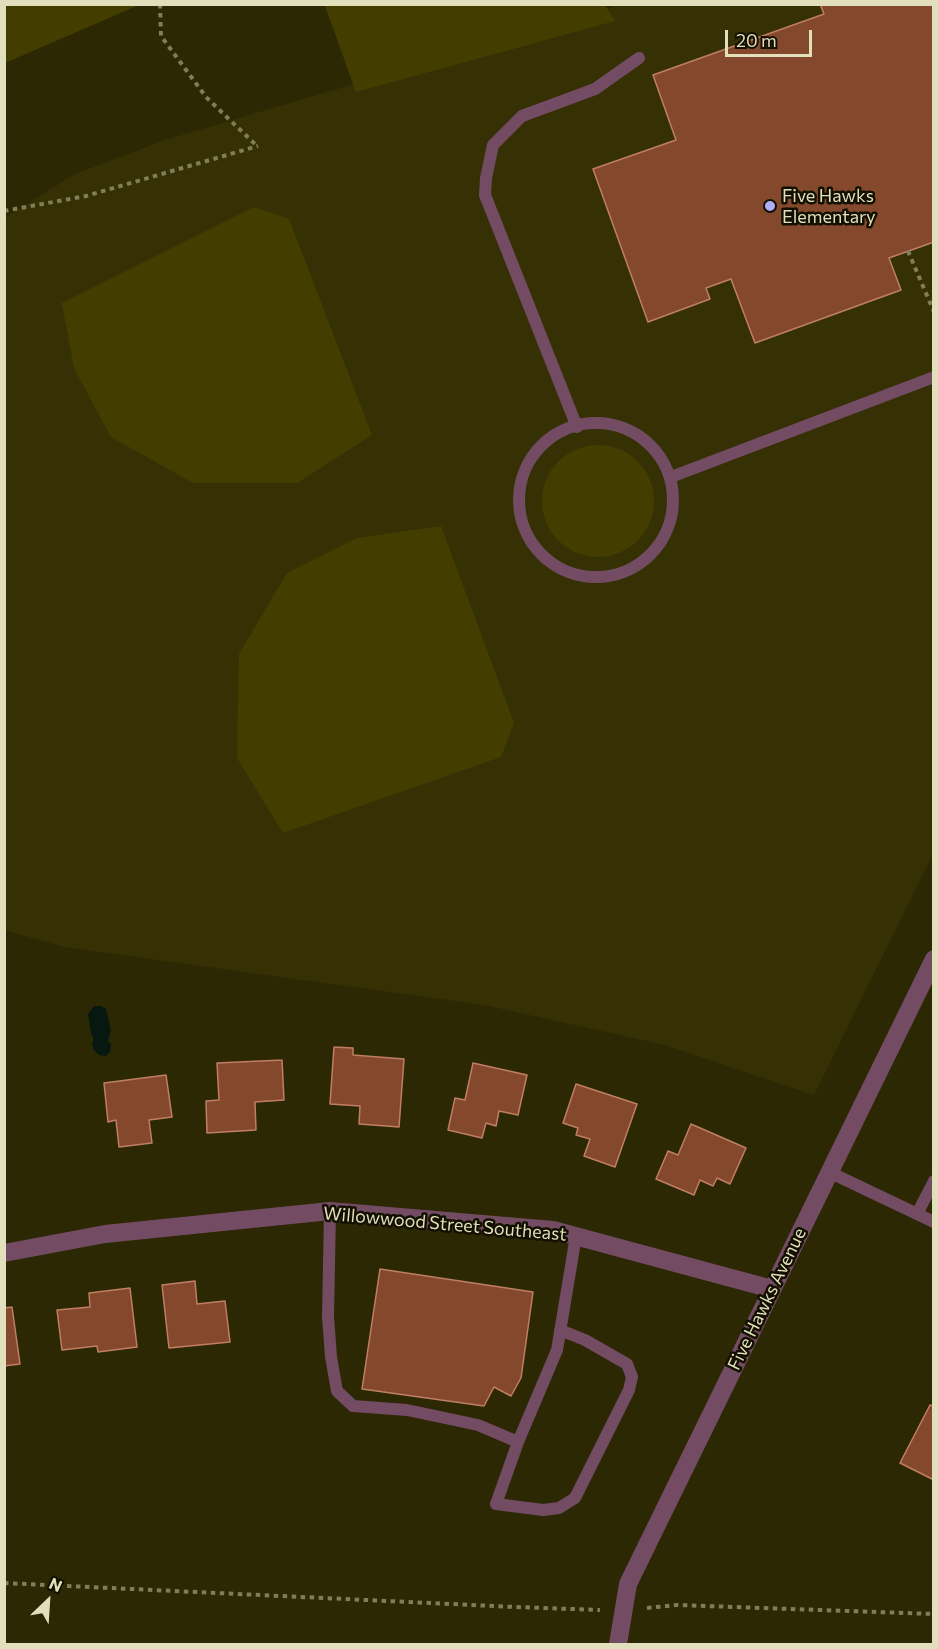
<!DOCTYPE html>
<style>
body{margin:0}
#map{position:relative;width:938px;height:1649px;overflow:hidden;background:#2c2803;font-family:Commissioner,sans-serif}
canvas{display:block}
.frame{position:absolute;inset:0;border:6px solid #e1dfbc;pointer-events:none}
.north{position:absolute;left:18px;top:1571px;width:60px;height:60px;-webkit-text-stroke:4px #131000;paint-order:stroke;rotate:25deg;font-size:16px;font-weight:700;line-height:24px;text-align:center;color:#e1dfbc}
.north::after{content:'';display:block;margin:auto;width:21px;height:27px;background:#e1dfbc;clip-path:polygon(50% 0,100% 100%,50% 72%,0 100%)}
.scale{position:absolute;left:725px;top:30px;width:87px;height:27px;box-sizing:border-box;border:3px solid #e1dfbc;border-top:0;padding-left:8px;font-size:18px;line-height:21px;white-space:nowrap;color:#e1dfbc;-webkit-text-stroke:4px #131000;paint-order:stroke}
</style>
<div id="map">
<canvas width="938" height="1649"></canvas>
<div class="frame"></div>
<div class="north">N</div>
<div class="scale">20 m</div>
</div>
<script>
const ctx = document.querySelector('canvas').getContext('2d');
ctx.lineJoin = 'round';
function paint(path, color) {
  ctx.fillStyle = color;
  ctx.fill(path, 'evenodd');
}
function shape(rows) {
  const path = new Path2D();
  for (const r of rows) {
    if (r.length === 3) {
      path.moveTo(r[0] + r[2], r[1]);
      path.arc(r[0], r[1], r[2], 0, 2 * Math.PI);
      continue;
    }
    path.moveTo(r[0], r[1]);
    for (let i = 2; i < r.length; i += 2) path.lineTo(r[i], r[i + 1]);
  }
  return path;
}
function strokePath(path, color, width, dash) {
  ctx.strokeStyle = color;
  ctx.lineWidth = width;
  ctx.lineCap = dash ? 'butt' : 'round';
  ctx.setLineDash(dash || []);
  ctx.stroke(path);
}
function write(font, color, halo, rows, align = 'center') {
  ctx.font = font + ' Commissioner,sans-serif';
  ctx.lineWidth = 5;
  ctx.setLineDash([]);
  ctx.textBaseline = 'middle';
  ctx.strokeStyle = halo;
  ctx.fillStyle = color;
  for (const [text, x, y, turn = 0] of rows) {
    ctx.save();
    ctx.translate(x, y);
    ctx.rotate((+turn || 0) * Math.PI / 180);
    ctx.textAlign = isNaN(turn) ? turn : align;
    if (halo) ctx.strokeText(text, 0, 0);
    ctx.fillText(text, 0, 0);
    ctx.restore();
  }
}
const built = shape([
 [620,5,933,5,933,854,814,1095,665,1045,484,1005,64,947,5,930,5,218,75,174,165,140]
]);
const green = shape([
 [5,4,139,4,139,5,5,63],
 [329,5,605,5,615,21,356,92,325,6],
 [254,207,289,219,372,435,297,483,193,483,111,437,74,368,62,303],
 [598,501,56],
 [441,526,514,723,501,757,283,833,237,758,239,654,287,573,357,538]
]);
const water = shape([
 [94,1006,101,1006,106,1009,111,1031,108,1041,111,1044,110,1052,106,1056,99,1055,94,1050,92,1044,94,1040,91,1033,88,1014]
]);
const building = shape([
 [820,4,934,4,934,242,889,258,901,290,755,343,731,279,706,288,710,299,648,322,593,169,676,140,653,75,824,14,820,4],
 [334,1047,353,1048,353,1055,404,1059,399,1127,359,1124,360,1106,330,1104,334,1047],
 [282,1060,284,1100,255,1102,256,1130,207,1133,206,1101,219,1100,217,1063,282,1060],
 [473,1063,527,1075,518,1115,499,1111,496,1126,486,1123,482,1138,448,1130,455,1098,465,1100,473,1063],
 [166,1075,172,1117,149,1120,152,1143,119,1147,116,1120,108,1122,104,1083,166,1075],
 [576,1084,637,1104,615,1167,584,1156,590,1139,576,1135,578,1128,563,1123,576,1084],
 [691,1124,746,1148,730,1184,717,1178,713,1186,700,1180,694,1195,656,1179,668,1151,678,1155,691,1124],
 [380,1269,533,1292,521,1378,511,1396,494,1387,484,1406,362,1389,380,1269],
 [195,1281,197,1304,225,1301,230,1342,169,1348,162,1285,195,1281],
 [130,1288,137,1347,98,1352,97,1346,62,1350,57,1310,90,1307,89,1293,130,1288],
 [12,1307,20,1364,4,1366,4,1308,12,1307],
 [930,1405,934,1406,934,1480,900,1463,930,1405]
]);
const path = shape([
 [160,4,161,36,206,97,257,146],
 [4,211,86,196,258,146],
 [908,251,934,312],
 [4,1583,515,1607,600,1610],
 [647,1608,677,1605,934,1614]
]);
const lane = shape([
 [596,500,77],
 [577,427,485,195,486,178,493,145,522,116,595,89,639,58],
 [671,477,934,377],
 [829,1172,934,1222],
 [330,1211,328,1317,331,1357,337,1391,353,1406,407,1410,478,1425,518,1442,496,1504,543,1510,559,1508,575,1498,629,1390,632,1377,627,1364,585,1340,560,1330],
 [917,1214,934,1181],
 [518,1442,557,1350,576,1236]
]);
const street = shape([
 [4,1253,105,1234,330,1211,553,1230,772,1289],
 [618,1644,628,1584,934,959]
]);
const markers = [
 [770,206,6,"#afaefa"]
];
const poiNames = [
 ["Five Hawks",782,196],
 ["Elementary",782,217]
];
const streetNames = [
 ["Willowwood Street Southeast",445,1224,5],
 ["Five Hawks Avenue",767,1299,-64]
];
paint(built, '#353105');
paint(green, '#433e00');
paint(water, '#061810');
paint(building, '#84482d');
strokePath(building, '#c07f63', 1.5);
strokePath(path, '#807d59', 4, [4.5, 4.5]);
strokePath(lane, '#734b63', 12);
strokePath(street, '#734b63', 18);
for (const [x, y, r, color] of markers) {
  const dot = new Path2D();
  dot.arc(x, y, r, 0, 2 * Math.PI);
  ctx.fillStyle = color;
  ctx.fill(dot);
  strokePath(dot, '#131000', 2);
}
write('18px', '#e1dfbc', '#131000', poiNames, 'left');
write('18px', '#e1dfbc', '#131000', streetNames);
</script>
